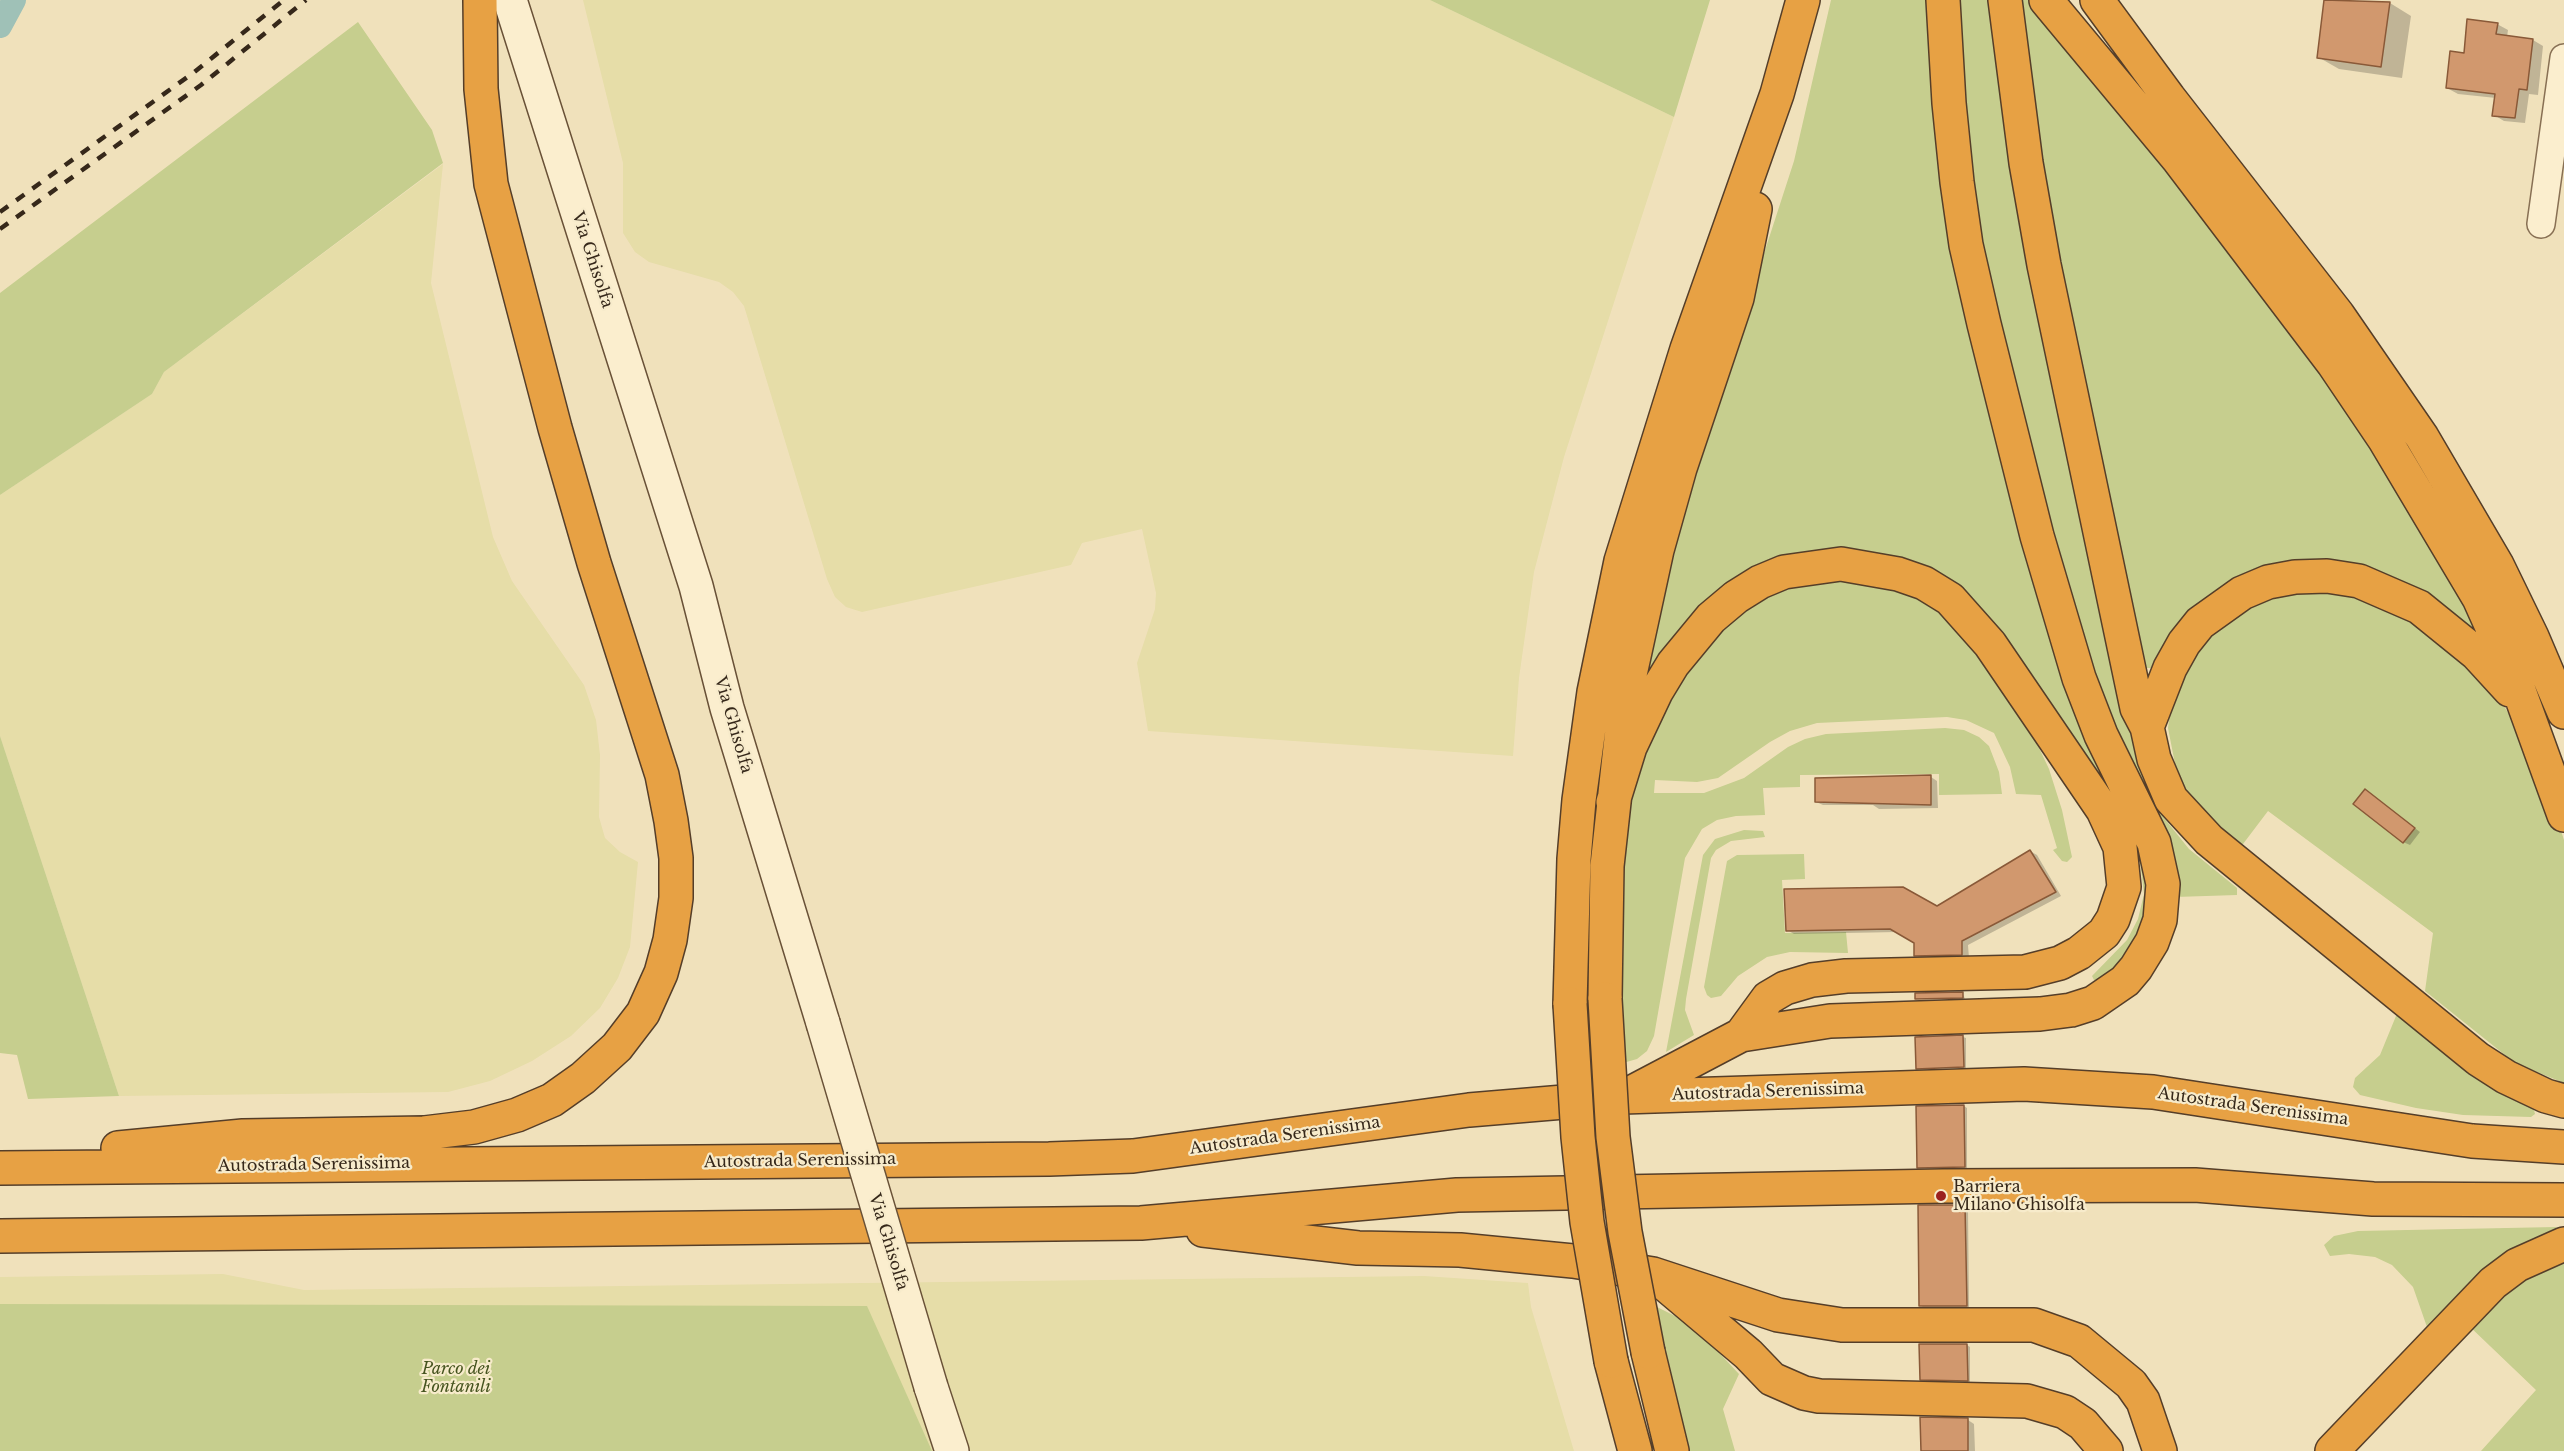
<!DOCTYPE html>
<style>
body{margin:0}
canvas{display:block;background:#f0e1bb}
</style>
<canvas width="2564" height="1451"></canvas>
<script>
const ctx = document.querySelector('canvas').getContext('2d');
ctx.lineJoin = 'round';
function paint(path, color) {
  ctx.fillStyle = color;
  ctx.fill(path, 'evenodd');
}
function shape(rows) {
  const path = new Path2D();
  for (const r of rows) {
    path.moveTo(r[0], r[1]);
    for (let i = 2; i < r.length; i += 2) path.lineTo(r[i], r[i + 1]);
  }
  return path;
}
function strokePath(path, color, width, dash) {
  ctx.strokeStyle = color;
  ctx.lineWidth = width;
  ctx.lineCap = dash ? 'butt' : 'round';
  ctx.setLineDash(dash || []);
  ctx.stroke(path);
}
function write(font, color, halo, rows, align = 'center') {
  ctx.font = font + ' "Libre Baskerville",serif';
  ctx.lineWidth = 4.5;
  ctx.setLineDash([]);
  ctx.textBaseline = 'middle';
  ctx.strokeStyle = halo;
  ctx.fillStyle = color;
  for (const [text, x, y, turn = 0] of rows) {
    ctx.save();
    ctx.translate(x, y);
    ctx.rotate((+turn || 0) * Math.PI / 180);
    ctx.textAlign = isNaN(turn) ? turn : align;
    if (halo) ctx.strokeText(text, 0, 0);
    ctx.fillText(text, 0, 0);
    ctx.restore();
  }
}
const farmland = shape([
 [583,0,1430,0,1674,117,1564,457,1534,572,1519,678,1513,756,1148,731,1137,663,1155,609,1156,593,1142,529,1082,543,1071,565,862,612,846,607,835,597,827,579,744,306,733,292,719,282,649,262,635,252,623,233,623,163],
 [443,164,431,283,493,537,512,581,584,685,596,720,600,755,599,817,605,838,620,852,638,862,630,947,618,978,600,1008,571,1036,532,1061,490,1081,448,1092,119,1096,0,736,0,495,152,394,164,372],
 [223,1274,304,1290,1424,1276,1528,1283,1531,1307,1574,1451,0,1451,0,1277]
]);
const green = shape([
 [1430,0,1710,0,1674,117],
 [1831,0,1932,0,1938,119,2134,823,2152,909,2134,950,2104,979,2094,980,2092,976,2127,940,2138,919,2144,894,2139,853,2125,823,1996,635,1828,551,1651,675,1645,673,1654,613,1708,426,1794,161],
 [1955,0,1993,0,2134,738,2146,782,2164,818,2189,849,2237,888,2237,895,2175,897,2136,785,2075,627,1987,282,1969,168],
 [2021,0,2030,0,2116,104,2372,438,2486,637,2313,562,2153,668,2143,668,2048,223],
 [358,22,432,130,443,163,164,372,152,394,0,495,0,293],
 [1857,577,1920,596,1947,614,1974,642,2032,733,2049,769,2062,810,2072,857,2067,862,2062,861,2053,850,2057,848,2041,795,2016,794,2010,767,1994,733,1966,720,1947,717,1817,723,1790,731,1770,742,1718,778,1697,782,1655,780,1654,793,1704,793,1744,778,1788,747,1805,739,1826,734,1945,728,1964,730,1979,737,1989,746,1999,772,2002,794,1939,795,1939,774,1800,775,1800,787,1763,788,1765,815,1736,816,1717,820,1702,829,1685,858,1654,1036,1647,1051,1637,1059,1623,1063,1616,992,1621,836,1647,739,1692,659,1747,603,1783,585],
 [2340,588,2423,624,2499,698,2520,732,2545,782,2564,840,2564,1083,2515,1063,2425,991,2433,933,2268,811,2243,844,2236,845,2191,798,2177,774,2168,728,2171,704,2179,677,2210,628,2279,590],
 [0,736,119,1096,28,1099,17,1055,0,1053],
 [1744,830,1763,831,1765,837,1731,841,1716,850,1711,858,1686,999,1685,1010,1694,1035,1666,1052,1703,855,1715,839],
 [1804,854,1805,879,1782,880,1785,933,1846,932,1848,953,1790,952,1767,957,1738,976,1721,996,1711,998,1707,995,1704,987,1727,861,1737,855],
 [2396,1016,2401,1016,2533,1106,2535,1114,2531,1117,2463,1115,2416,1108,2360,1095,2353,1087,2355,1078,2380,1055],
 [2556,1227,2557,1233,2432,1327,2427,1327,2413,1287,2392,1265,2375,1257,2349,1254,2330,1256,2324,1245,2334,1236,2358,1231],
 [2564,1254,2564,1451,2481,1451,2536,1390,2467,1324,2495,1296],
 [0,1304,867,1306,932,1451,0,1451],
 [1651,1304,1693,1325,1739,1374,1723,1409,1735,1451,1684,1451]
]);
const shadow = shape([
 [2326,0,2390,3,2411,16,2402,78,2339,69,2318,57],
 [2497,24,2508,30,2507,37,2533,40,2543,46,2538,95,2529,94,2525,123,2504,121,2494,115,2496,98,2458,94,2447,88,2465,54],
 [1931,777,1937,781,1938,808,1879,809,1873,805,1823,805,1816,802],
 [2372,795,2420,832,2410,845,2403,842],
 [2030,851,2037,855,2061,896,1968,945,1969,958,1922,959,1916,955,1916,942,1898,932,1794,934,1787,930,1937,908],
 [1963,994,1965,999,1916,999],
 [1963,1037,1966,1038,1966,1068,1917,1068,1917,1038],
 [1964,1106,1967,1108,1967,1168,1919,1167],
 [1965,1206,1968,1208,1969,1307,1923,1307,1920,1305,1919,1207],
 [1967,1345,1970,1347,1970,1382,1921,1379],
 [1968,1420,1974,1424,1975,1451,1922,1451]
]);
const canal = shape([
 [0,26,14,0]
]);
const building = shape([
 [2324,0,2390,2,2381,67,2317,58,2324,0],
 [2467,19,2498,23,2496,34,2533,39,2527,90,2519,89,2515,118,2492,116,2495,94,2446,88,2450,51,2464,53,2467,19],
 [1931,775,1931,805,1815,802,1815,778,1931,775],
 [2365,789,2415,828,2403,843,2353,804,2365,789],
 [2030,850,2056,892,1962,941,1962,955,1914,956,1914,943,1890,929,1786,931,1784,889,1903,887,1937,906,2030,850],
 [1963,992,1963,998,1915,999,1915,993,1963,992],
 [1963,1035,1964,1067,1916,1069,1915,1037,1963,1035],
 [1964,1105,1965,1167,1917,1168,1916,1106,1964,1105],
 [1918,1205,1965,1205,1967,1306,1919,1306,1918,1205],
 [1919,1344,1967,1344,1968,1381,1920,1380,1919,1344],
 [1920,1417,1968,1418,1968,1451,1921,1451,1920,1417]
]);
const street = shape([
 [2541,224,2564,58]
]);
const secondary = shape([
 [510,0,696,586,727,708,823,1023],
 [931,1387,952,1451]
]);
const highway = shape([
 [2005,0,2026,163,2044,265,2137,708,2147,727,2154,759,2171,799,2209,840,2478,1059,2506,1077,2546,1096,2564,1101],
 [2046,0,2179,160,2333,363,2385,440,2479,598,2513,674,2564,815],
 [2097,0,2169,98,2338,315,2422,437,2497,565,2532,637,2564,712],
 [2147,727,2170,668,2184,643,2200,623,2242,593,2268,582,2295,577,2327,576,2359,581,2419,607,2477,654,2510,690],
 [1613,802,1630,747,1656,692,1673,664,1711,618,1736,597,1760,582,1784,572,1841,564,1898,574,1924,583,1950,599,1990,644,2103,810,2120,847,2124,887,2113,919,2104,933,2079,953,2060,963,2025,972,1846,976,1812,980,1785,988,1768,998,1741,1035],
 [1605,999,1607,866,1626,693,1657,550,1680,468,1737,298,1755,209],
 [1570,1004,1574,859,1579,800,1594,692,1621,561,1687,349,1777,94,1803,0],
 [1627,1095,1741,1035,1830,1021,2040,1014,2071,1010,2093,1003,2125,981,2136,968,2152,942,2160,920,2163,884,2154,843,2101,735,2079,678,2037,536,1984,324,1966,245,1957,182,1949,103,1943,0],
 [118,1148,243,1136,424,1133,474,1127,517,1115,552,1100,583,1078,617,1047,643,1013,661,973,670,940,676,898,676,858,671,821,662,775,594,563,555,428,491,184,481,89,480,0],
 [0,1168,1049,1159,1133,1156,1469,1110,1623,1097,2024,1084,2153,1092,2472,1141,2564,1147],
 [1203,1230,1358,1248,1460,1250,1573,1261,1653,1274,1778,1315,1842,1325,2034,1325,2079,1341,2131,1384,2143,1401,2160,1451],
 [0,1236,1141,1223,1457,1195,1943,1186,2195,1185,2373,1199,2564,1200],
 [1666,1285,1748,1354,1772,1379,1804,1393,1819,1396,2027,1401,2065,1412,2083,1424,2106,1451],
 [1648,1352,1672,1451],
 [1611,1361,1635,1451],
 [2332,1451,2493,1283,2517,1265,2564,1244]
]);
const rail = shape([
 [0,212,193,73,284,0],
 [0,229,201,85,306,0]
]);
const secondaryBridge = shape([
 [823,1023,931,1387]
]);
const highwayBridge = shape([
 [1605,999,1613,1137,1625,1232,1648,1352],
 [1570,1004,1578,1137,1587,1222,1611,1361]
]);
const markers = [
 [1941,1196,6,"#9b2120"]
];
const streetNames = [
 ["Via Ghisolfa",592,260,72],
 ["Via Ghisolfa",733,725,74],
 ["Autostrada Serenissima",1768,1092,-2],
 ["Autostrada Serenissima",2253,1107,8],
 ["Autostrada Serenissima",1285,1136,-8],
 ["Autostrada Serenissima",800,1161,-1],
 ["Autostrada Serenissima",314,1165,-1],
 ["Via Ghisolfa",888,1242,73]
];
const poiNames = [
 ["Barriera",1953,1187],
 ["Milano Ghisolfa",1953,1205]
];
const parkNames = [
 ["Parco dei",456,1369],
 ["Fontanili",456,1387]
];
paint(farmland, '#e6dda8');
paint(green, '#c6ce8e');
paint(shadow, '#0003');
strokePath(canal, '#9fc1b7', 24);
paint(building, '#d1986e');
strokePath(building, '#895938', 1.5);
strokePath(street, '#887054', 30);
strokePath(secondary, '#695137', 36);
strokePath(highway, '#553e29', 36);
strokePath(street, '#fbeece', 27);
strokePath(secondary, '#fbeece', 33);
strokePath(highway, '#e7a144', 33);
strokePath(rail, '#36281a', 4.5, [10, 10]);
strokePath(secondaryBridge, '#695137', 36, []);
strokePath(highwayBridge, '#553e29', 36, []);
strokePath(secondaryBridge, '#fbeece', 33);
strokePath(highwayBridge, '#e7a144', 33);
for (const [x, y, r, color] of markers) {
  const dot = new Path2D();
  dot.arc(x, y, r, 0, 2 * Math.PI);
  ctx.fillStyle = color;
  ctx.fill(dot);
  strokePath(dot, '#f7ebcb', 2);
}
write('16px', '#36281a', '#f7ebcb', streetNames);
write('16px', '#36281a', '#f7ebcb', poiNames, 'left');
write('italic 16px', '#46541f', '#f7ebcb', parkNames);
</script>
